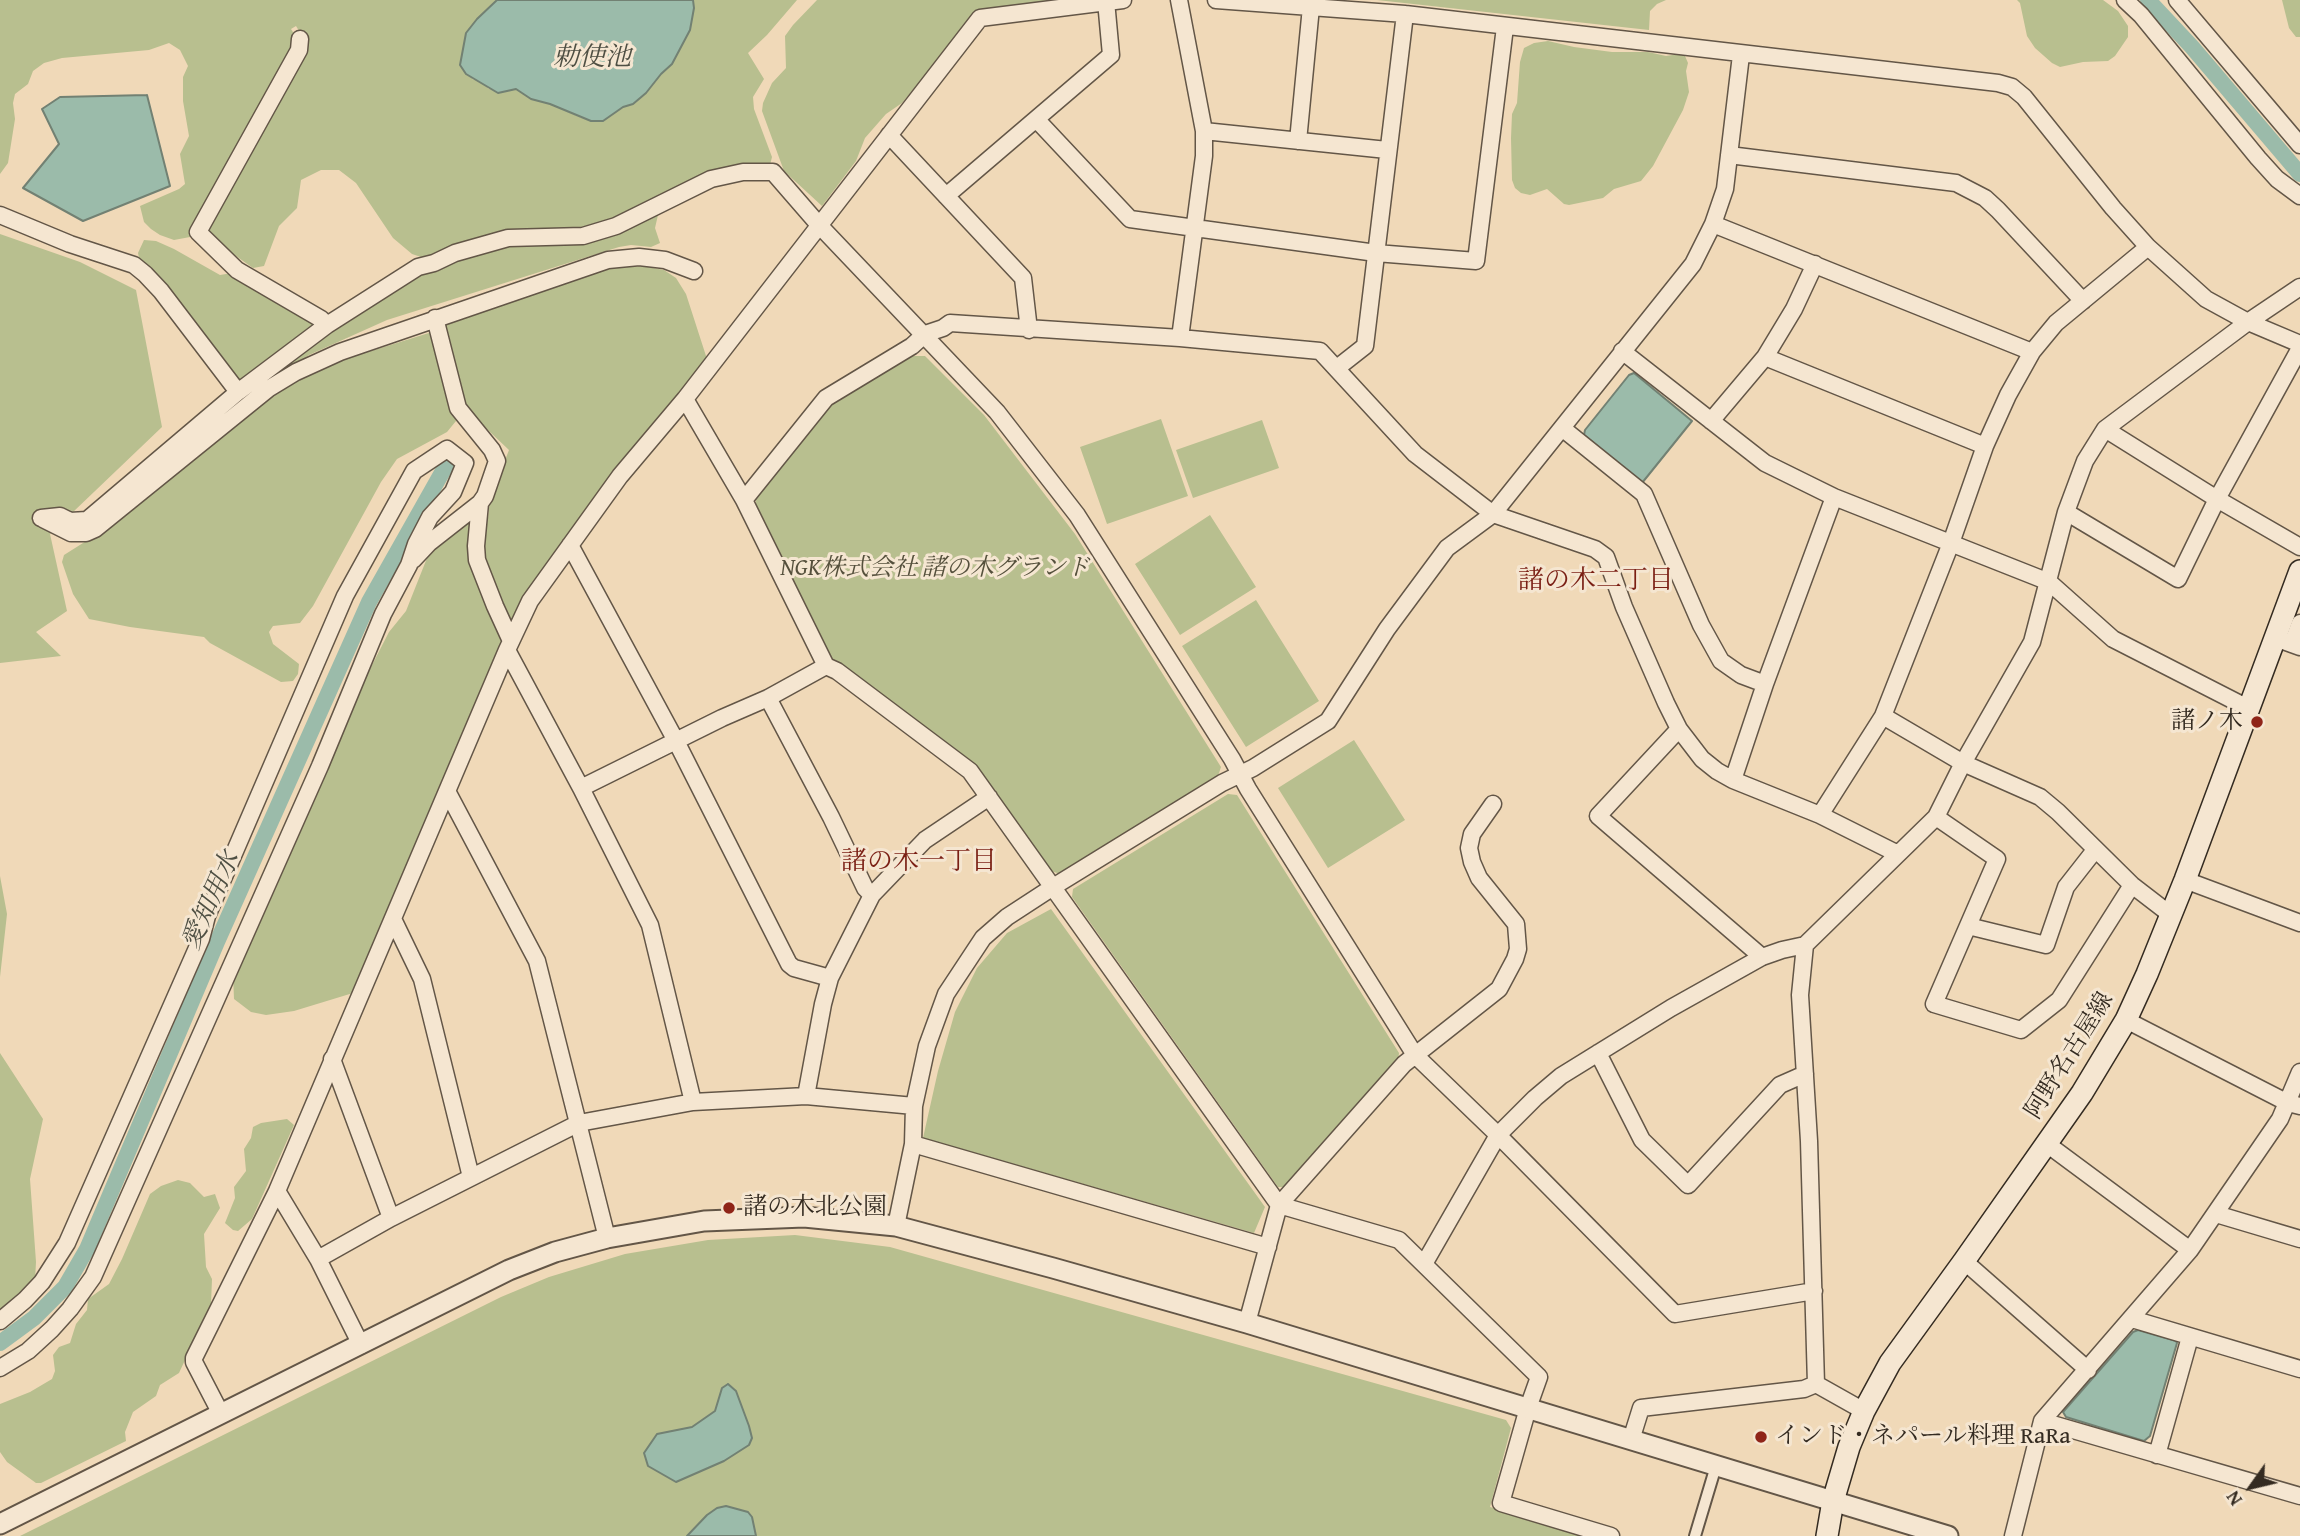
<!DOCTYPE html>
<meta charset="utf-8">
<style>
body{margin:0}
#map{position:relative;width:2300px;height:1536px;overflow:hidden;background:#f0d9b8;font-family:"Gentium Book Plus",serif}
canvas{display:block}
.north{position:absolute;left:2216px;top:1452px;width:70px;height:70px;-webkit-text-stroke:5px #f5e6d1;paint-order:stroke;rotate:236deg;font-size:19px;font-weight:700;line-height:28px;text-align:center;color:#342b21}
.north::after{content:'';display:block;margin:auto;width:24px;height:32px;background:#342b21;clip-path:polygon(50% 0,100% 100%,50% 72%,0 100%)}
</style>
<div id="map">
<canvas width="2300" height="1536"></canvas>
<div class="north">N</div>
</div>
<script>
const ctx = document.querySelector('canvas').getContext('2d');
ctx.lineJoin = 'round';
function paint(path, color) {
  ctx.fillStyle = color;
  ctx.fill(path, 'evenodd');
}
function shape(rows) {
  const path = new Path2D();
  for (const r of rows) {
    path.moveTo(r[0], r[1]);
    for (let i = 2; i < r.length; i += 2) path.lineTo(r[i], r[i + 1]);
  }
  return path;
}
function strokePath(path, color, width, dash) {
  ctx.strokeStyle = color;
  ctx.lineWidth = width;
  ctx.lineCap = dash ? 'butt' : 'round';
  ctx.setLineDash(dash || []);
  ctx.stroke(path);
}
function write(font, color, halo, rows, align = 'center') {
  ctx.font = font + ' "Gentium Book Plus","Noto Serif JP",serif';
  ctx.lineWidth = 6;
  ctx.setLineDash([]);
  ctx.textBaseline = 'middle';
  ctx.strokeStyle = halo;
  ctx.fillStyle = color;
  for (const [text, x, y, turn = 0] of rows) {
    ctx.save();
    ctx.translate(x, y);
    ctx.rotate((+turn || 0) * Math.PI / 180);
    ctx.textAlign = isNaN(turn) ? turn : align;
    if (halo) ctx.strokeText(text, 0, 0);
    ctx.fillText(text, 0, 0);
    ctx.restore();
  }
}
const green = shape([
 [0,0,497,0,489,8,472,79,481,81,489,89,516,89,531,99,550,104,582,118,603,120,623,107,633,104,646,93,661,74,672,64,694,8,693,0,797,0,767,35,748,53,764,79,753,97,754,109,772,157,770,165,623,214,599,224,458,248,421,257,412,254,393,238,356,183,339,170,321,170,301,180,297,208,279,226,264,266,253,268,219,244,204,227,304,39,296,26,291,29,296,37,296,50,190,237,174,240,160,235,151,229,144,222,140,206,179,189,185,184,180,154,189,136,183,101,183,77,188,66,180,50,169,43,149,50,62,58,44,63,33,71,28,84,15,94,13,103,15,119,8,163,0,174],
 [817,0,1055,0,977,13,902,103,886,114,865,138,856,161,822,206,784,171,762,111,763,103,772,83,786,68,785,36,793,25],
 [1377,0,1666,0,1657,4,1650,11,1649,30],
 [2017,0,2103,0,2118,11,2128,26,2128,37,2115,56,2108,61,2083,62,2060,67,2052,63,2035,48,2027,36,2020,3],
 [2282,0,2300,0,2300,37,2296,37,2289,28],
 [1548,41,1574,47,1612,52,1648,52,1666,56,1679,54,1685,56,1688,63,1686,71,1689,92,1683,110,1653,166,1641,181,1614,189,1603,198,1569,205,1564,204,1547,189,1530,195,1521,193,1515,188,1512,180,1511,138,1512,114,1517,103,1520,62,1524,48,1534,43],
 [656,213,658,215,655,228,660,243,651,247,631,245,619,247,387,320,309,355,249,397,244,393,306,344,426,269,531,240],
 [0,234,80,262,136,290,162,427,50,534,67,611,36,632,61,656,0,663],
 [144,240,156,241,174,249,220,275,232,273,317,323,244,381,231,377,140,262,138,253],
 [643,266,664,270,676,278,686,294,707,359,653,425,510,629,483,564,481,532,488,518,490,499,509,450,471,414,463,400,444,327,450,321,499,303,613,268],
 [432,332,456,421,447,432,397,459,381,482,313,606,300,623,273,626,269,632,273,644,299,664,298,674,293,681,281,682,210,643,204,637,130,627,89,619,73,594,62,562,64,555,110,526,274,393,302,376,323,366],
 [910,356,925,356,984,415,1075,534,1221,767,1218,776,1060,874,1051,871,976,766,831,658,756,513,756,499,833,399],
 [1161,419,1188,496,1107,524,1080,447],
 [1262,420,1279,468,1193,498,1176,450],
 [476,513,474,529,506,638,353,993,294,1011,266,1015,251,1012,234,999,233,974,352,704,389,632,406,611,429,553],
 [1210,515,1256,587,1180,635,1135,564],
 [1256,600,1319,701,1246,747,1182,646],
 [1354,740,1405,820,1328,868,1278,788],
 [1228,794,1237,795,1399,1053,1398,1063,1289,1187,1278,1187,1072,897,1073,889],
 [0,876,7,914,0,977],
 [1051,909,1265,1207,1254,1233,923,1138,938,1071,955,1012,977,968,1007,933],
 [0,1053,43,1119,30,1179,36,1262,34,1299,0,1326],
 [287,1119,294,1125,252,1219,238,1231,233,1230,225,1223,235,1198,234,1187,246,1171,244,1149,251,1138,253,1127,261,1123],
 [178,1180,190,1183,204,1197,215,1194,220,1208,204,1234,206,1267,212,1279,211,1304,179,1373,160,1385,156,1396,133,1412,125,1432,126,1441,41,1483,36,1483,7,1462,0,1452,0,1404,30,1392,52,1379,55,1371,53,1355,59,1347,70,1343,76,1324,87,1310,88,1299,109,1284,122,1259,150,1194,161,1186],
 [795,1235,890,1247,1506,1420,1511,1428,1490,1507,1586,1536,20,1536,501,1297,549,1277,625,1254,708,1240]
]);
const water = shape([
 [497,0,693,0,694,8,690,30,672,64,661,74,646,93,633,104,623,107,603,121,591,121,550,104,531,99,516,89,498,93,466,74,460,65,466,33,477,19,497,0],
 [147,95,170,186,83,221,23,188,59,144,42,109,60,97,147,95],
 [1634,373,1692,421,1642,483,1584,435,1585,430,1629,375,1634,373],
 [2138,1330,2176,1341,2177,1343,2150,1436,2144,1441,2066,1417,2063,1412,2133,1332,2138,1330],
 [728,1384,736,1391,749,1426,752,1438,749,1445,724,1461,676,1482,648,1466,644,1453,657,1434,692,1427,715,1411,722,1388,728,1384],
 [726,1506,748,1512,752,1517,756,1536,687,1536,707,1515,717,1508,726,1506]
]);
const canal = shape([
 [2148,0,2192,47,2300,174],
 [0,1343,34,1318,65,1287,87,1249,217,942,369,602,448,462]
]);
const pedestrian = shape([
 [1695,1536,1716,1466]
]);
const minor = shape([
 [1179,0,1204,131,1204,156,1180,338],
 [1216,0,1405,14,1998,83,2012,87,2024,97,2113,208,2148,247,2206,299,2248,322,2300,344],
 [2125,0,2141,15,2258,158,2277,179,2300,196],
 [2177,0,2300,145],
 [300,39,299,50,198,232,237,270,321,319,327,325],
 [1037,120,1130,219,1376,253,1476,261,1505,27],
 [1204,131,1387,150],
 [889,135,1023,278,1029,330],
 [1298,141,1311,7],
 [1729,155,1956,183,1985,198,1998,210,2083,301],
 [946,196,1111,55,1106,1],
 [0,215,70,244,134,265,145,274,161,291,238,392],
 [1713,224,2032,352],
 [435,318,458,408,492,450,497,461,485,496,480,503,476,546,477,560,495,606,511,641],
 [1622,351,1765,463,1834,497,2049,582,2113,639,2250,709],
 [1765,357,1985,446],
 [1337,368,1365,346,1405,14],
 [685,399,744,500,826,666,837,671,970,771,1279,1205,1399,1240,1539,1377,1528,1408,1501,1503,1611,1536],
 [1711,421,1765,357,1794,309,1815,264],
 [1562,428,1644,494,1701,625,1721,661,1741,675,1765,684],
 [2105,429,2217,499,2300,547],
 [744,500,826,398,912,346,925,334,943,328,950,323,1180,338,1320,351,1415,454,1493,514,1595,549,1606,557,1624,607,1666,703,1679,729,1702,759,1717,771,1733,780,1820,815,1898,854],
 [2066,512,2178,579,2217,499,2300,348],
 [41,518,60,516,70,521,87,520,238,392,327,325,418,267,434,263,455,253,508,238,583,236,616,226,711,179,743,172,773,172,819,225,997,412,1077,515,1232,759,1248,789,1415,1055,1498,1135,1675,1314,1814,1291],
 [43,519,71,533,86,533,95,529,268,389,296,372,340,352,608,260,639,257,665,260,694,271],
 [570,545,676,741,789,964,794,968,830,978],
 [413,560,429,543,480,503],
 [2275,638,2300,647],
 [2292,644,2300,623],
 [507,650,581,788,650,925,693,1102],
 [768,698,831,817,865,888,872,895],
 [1883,716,1963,763,2040,797,2058,812,2132,885,2171,915],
 [1679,729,1598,816,1762,957],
 [1733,780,1765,684,1834,497],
 [581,788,722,718,768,698,826,666],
 [447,791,537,961,607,1238],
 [1820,815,1883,716,1951,543,1985,446,2008,395,2032,352,2056,323,2148,247],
 [1936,817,1997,859,1934,1004,2021,1030,2059,1000,2132,885],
 [2185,880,2300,923],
 [393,919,422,979,471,1177],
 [1968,926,2046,945,2066,887,2095,850],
 [1805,945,1800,995,1809,1141,1816,1384],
 [2126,1020,2288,1103,2300,1106],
 [1598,1053,1642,1140,1688,1185,1780,1085,1805,1074],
 [332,1059,391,1218],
 [806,1096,823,1004,830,978,872,895,925,840,989,797],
 [913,1144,1268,1247],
 [2047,1144,2190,1250],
 [277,1191,318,1259,361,1345],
 [2216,1214,2300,1239],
 [896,1226,913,1144,914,1106,927,1046,946,994,983,938,1007,917,1053,887,1222,783,1253,768,1328,721,1387,629,1447,548,1493,514,1693,264,1713,224,1725,189,1741,55],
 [318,1259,391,1218,579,1123,693,1102,806,1096,914,1106],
 [1964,1261,2088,1370],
 [1424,1264,1498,1135,1535,1098,1561,1076,1671,1008,1762,957,1782,950,1805,945,1936,817,1963,763,2032,642,2066,512,2085,461,2105,429,2248,322,2300,287],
 [2132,1319,2300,1369],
 [0,1321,25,1300,42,1282,67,1243,201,939,207,916,345,596,414,471,447,449,465,463,453,492,430,517,416,544,409,565,383,614,320,766,93,1277,70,1309,52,1329,28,1351,0,1368],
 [1247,1323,1279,1205,1404,1064,1499,989,1515,959,1518,949,1516,924,1479,878,1472,862,1469,848,1472,834,1493,804],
 [221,1414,194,1362,194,1358,277,1191,507,650,530,601,620,476,685,399,980,18,1123,0],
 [2042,1421,2300,1496],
 [1631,1440,1641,1408,1804,1389,1816,1384,1864,1411],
 [2157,1455,2190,1337],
 [2013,1536,2042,1421,2190,1250,2280,1119,2300,1072]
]);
const tertiary = shape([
 [0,1524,509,1270,555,1252,607,1238,704,1221,804,1217,896,1226,1053,1268,1247,1323,1948,1536]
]);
const secondary = shape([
 [1827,1536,1833,1501,1849,1447,1864,1411,1890,1363,1964,1261,2082,1093,2126,1020,2147,974,2185,880,2300,571]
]);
const markers = [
 [2257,722,7,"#8f2418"],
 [729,1208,7,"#8f2418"],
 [1761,1437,7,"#8f2418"]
];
const parkNames = [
 ["NGK株式会社 諸の木グランド",935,569]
];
const poiNames = [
 ["諸ノ木",2243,722,"right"],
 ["諸の木北公園",743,1208],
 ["インド・ネパール料理 RaRa",1775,1437]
];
const streetNames = [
 ["阿野名古屋線",2070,1056,-58]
];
const waterNames = [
 ["勅使池",592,58],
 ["愛知用水",212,901,-66]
];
const neighbourhoodNames = [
 ["諸の木二丁目",1596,581],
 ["諸の木一丁目",919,862]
];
paint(green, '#b8bf8f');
paint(water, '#9bbbaa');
strokePath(water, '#728173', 2);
strokePath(canal, '#9bbbaa', 16);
strokePath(pedestrian, '#635647', 14);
strokePath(minor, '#635647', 19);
strokePath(tertiary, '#635647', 23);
strokePath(secondary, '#342b21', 24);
strokePath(pedestrian, '#f5e6d1', 10);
strokePath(minor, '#f5e6d1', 16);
strokePath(tertiary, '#f5e6d1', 19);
strokePath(secondary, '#f5e6d1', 21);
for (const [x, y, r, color] of markers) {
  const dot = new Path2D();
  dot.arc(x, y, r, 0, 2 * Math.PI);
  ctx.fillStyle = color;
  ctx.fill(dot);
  strokePath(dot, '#f5e6d1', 2.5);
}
write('italic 24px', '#55503c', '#f5e6d1', parkNames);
write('24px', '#342b21', '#f5e6d1', poiNames, 'left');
write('24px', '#342b21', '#f5e6d1', streetNames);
write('italic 26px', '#4e4f43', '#f5e6d1', waterNames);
write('26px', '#7a1f14', '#f5e6d1', neighbourhoodNames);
</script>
